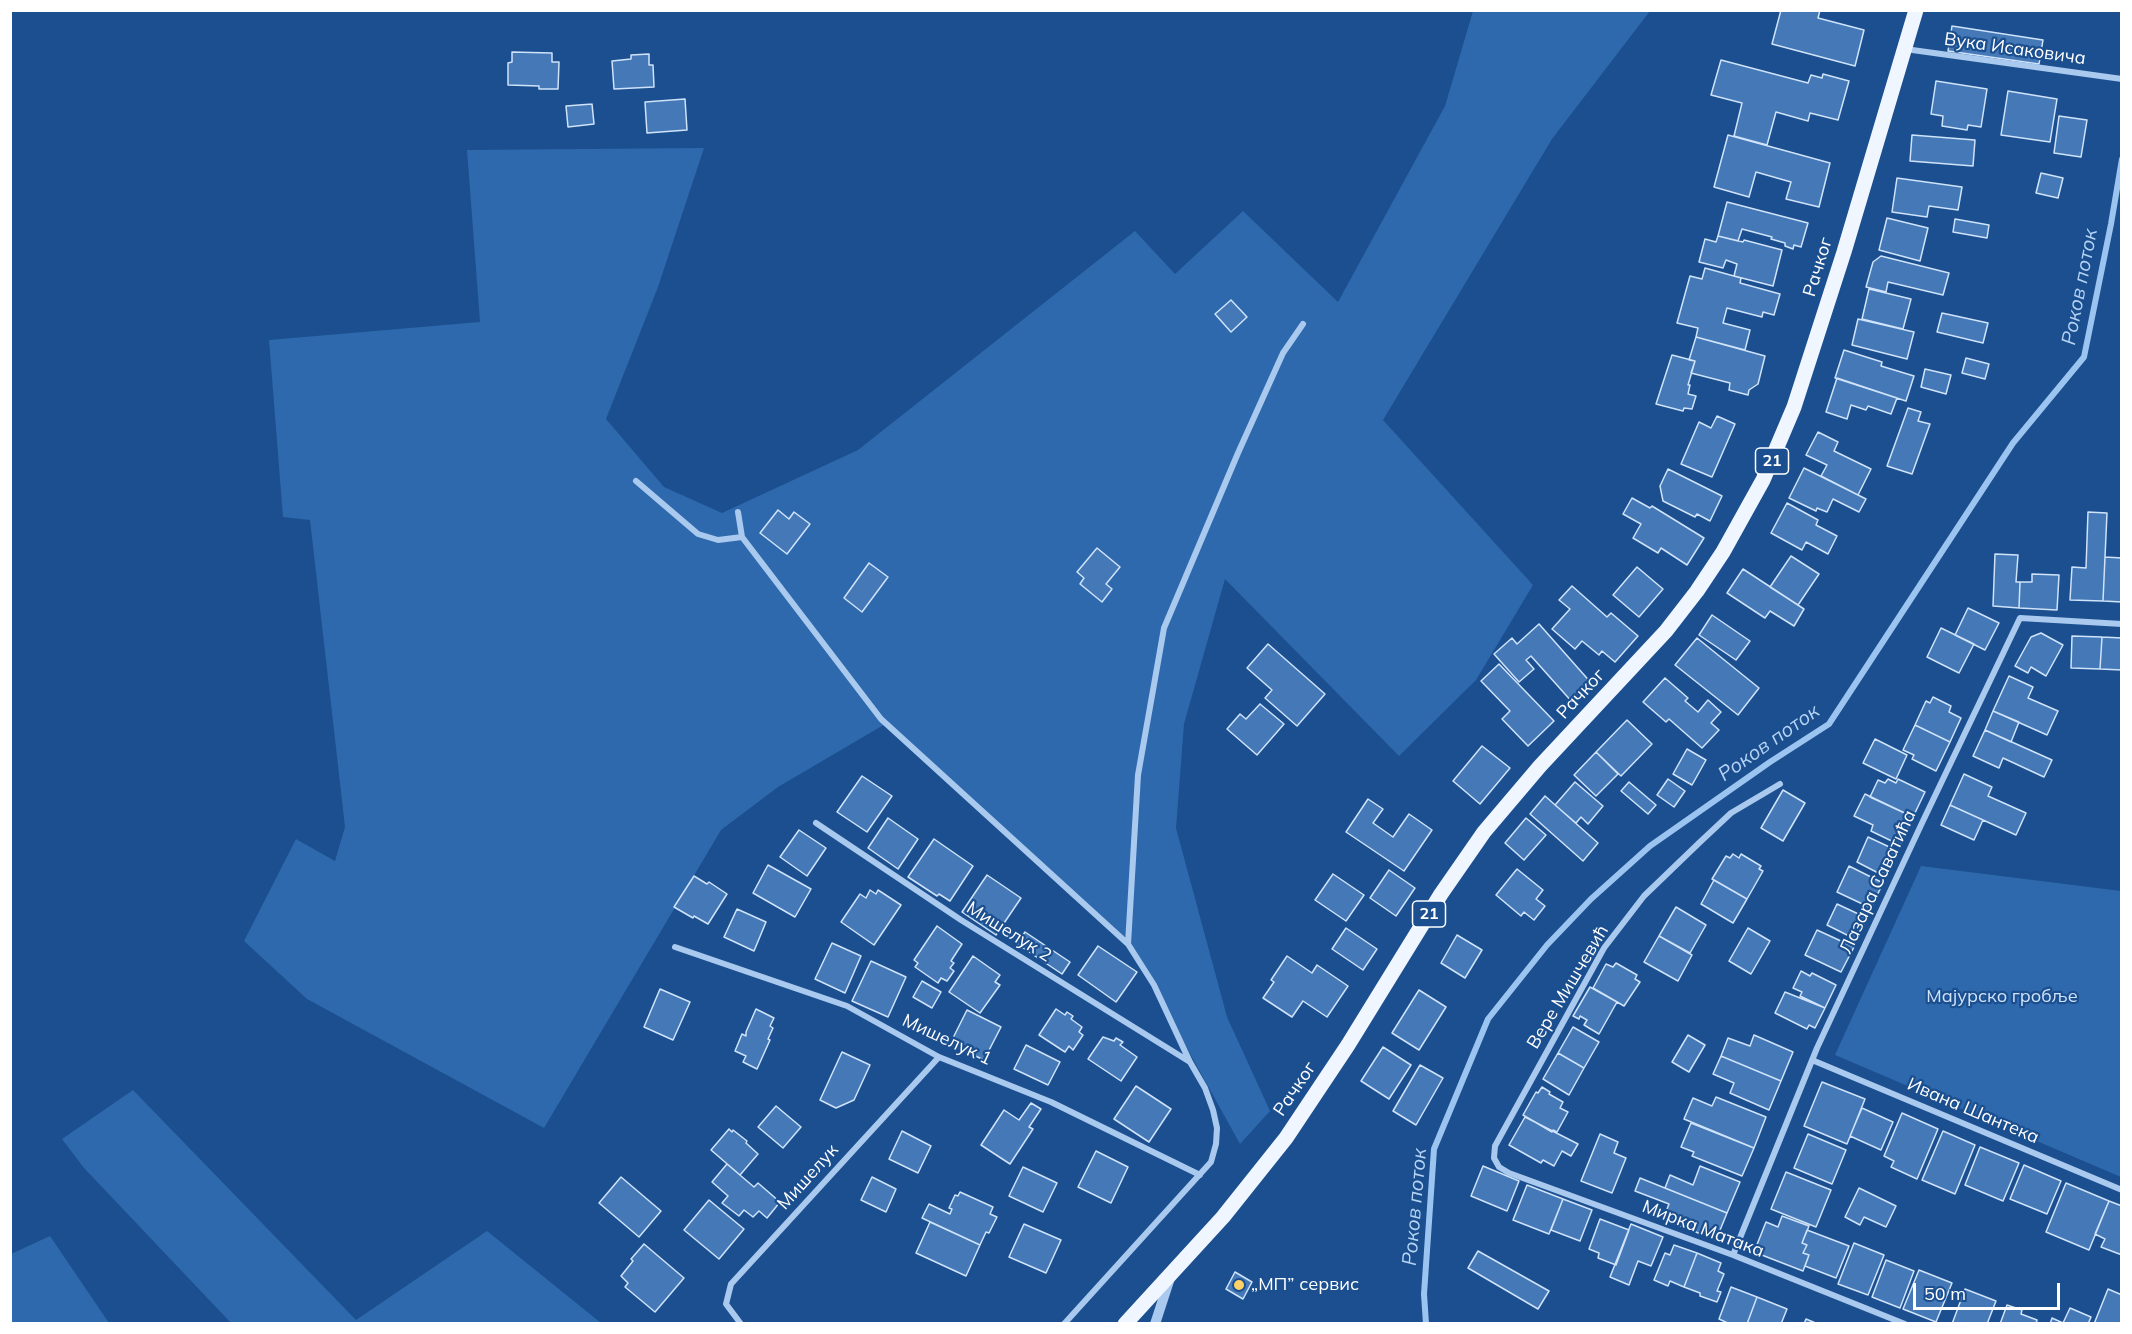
<!DOCTYPE html>
<meta charset="utf-8">
<style>
body{margin:0}
#map{position:relative;width:2132px;height:1334px;overflow:hidden;background:#1b4f8f;font-family:Mulish,sans-serif}
canvas{display:block}
.frame{position:absolute;inset:0;border:12px solid #fff;pointer-events:none}
.scale{position:absolute;left:1913px;top:1283px;width:147px;height:27px;box-sizing:border-box;border:3px solid #fff;border-top:0;padding-left:8px;font-size:18px;line-height:21px;white-space:nowrap;color:#fff;-webkit-text-stroke:4px #1b4f8f;paint-order:stroke}
</style>
<div id="map">
<canvas width="2132" height="1334"></canvas>
<div class="frame"></div>
<div class="scale">50 m</div>
</div>
<script>
const ctx = document.querySelector('canvas').getContext('2d');
ctx.lineJoin = 'round';
function paint(path, color) {
  ctx.fillStyle = color;
  ctx.fill(path, 'evenodd');
}
function shape(rows) {
  const path = new Path2D();
  for (const r of rows) {
    path.moveTo(r[0], r[1]);
    for (let i = 2; i < r.length; i += 2) path.lineTo(r[i], r[i + 1]);
  }
  return path;
}
function strokePath(path, color, width, dash) {
  ctx.strokeStyle = color;
  ctx.lineWidth = width;
  ctx.lineCap = dash ? 'butt' : 'round';
  ctx.setLineDash(dash || []);
  ctx.stroke(path);
}
function write(font, color, halo, rows, align = 'center') {
  ctx.font = font + ' Mulish,sans-serif';
  ctx.lineWidth = 4.5;
  ctx.setLineDash([]);
  ctx.textBaseline = 'middle';
  ctx.strokeStyle = halo;
  ctx.fillStyle = color;
  for (const [text, x, y, turn = 0] of rows) {
    ctx.save();
    ctx.translate(x, y);
    ctx.rotate((+turn || 0) * Math.PI / 180);
    ctx.textAlign = isNaN(turn) ? turn : align;
    if (halo) ctx.strokeText(text, 0, 0);
    ctx.fillText(text, 0, 0);
    ctx.restore();
  }
}
const green = shape([
 [1473,11,1650,11,1552,139,1383,420,1533,585,1476,680,1399,756,1225,579,1184,724,1176,828,1227,1017,1270,1111,1240,1144,1131,947,887,723,778,787,721,830,544,1128,307,999,244,941,296,839,335,861,345,827,310,520,283,517,269,340,480,322,467,150,704,148,658,287,606,419,664,487,722,513,858,450,1135,231,1175,274,1243,211,1338,302,1445,106],
 [1921,866,2121,891,2121,1177,1835,1055],
 [133,1090,356,1320,487,1231,601,1323,231,1323,84,1168,62,1139],
 [50,1236,109,1323,11,1323,11,1254]
]);
const stream = shape([
 [1426,1324,1424,1294,1434,1149,1488,1019,1547,945,1591,899,1650,846,1770,762,1829,724,2013,443,2084,357,2111,224,2122,159]
]);
const building = shape([
 [1781,10,1820,10,1818,18,1864,30,1855,66,1772,44,1781,10],
 [1952,26,2043,40,2039,64,1948,51,1952,26],
 [512,52,552,53,552,62,559,62,558,89,539,89,539,86,508,85,508,63,512,62,512,52],
 [649,54,649,65,653,65,654,87,614,89,612,61,631,59,631,55,649,54],
 [1721,60,1808,83,1811,75,1822,78,1823,74,1849,81,1838,120,1810,113,1808,121,1776,112,1767,145,1734,136,1742,103,1711,95,1721,60],
 [1936,81,1987,89,1981,127,1968,125,1967,130,1942,126,1943,116,1931,114,1936,81],
 [2008,91,2057,99,2050,142,2001,135,2008,91],
 [685,99,687,130,647,133,645,102,685,99],
 [592,104,594,124,568,127,566,106,592,104],
 [2059,116,2087,120,2081,157,2054,153,2059,116],
 [1728,135,1830,163,1819,207,1786,199,1791,182,1756,172,1749,197,1714,187,1728,135],
 [1912,135,1975,140,1973,166,1910,161,1912,135],
 [2041,173,2063,178,2058,198,2036,193,2041,173],
 [1897,178,1962,187,1958,210,1929,206,1927,217,1892,212,1897,178],
 [1727,202,1808,223,1801,247,1794,245,1793,249,1785,246,1785,243,1771,239,1772,237,1742,229,1738,241,1718,236,1727,202],
 [1887,218,1928,228,1920,261,1879,250,1887,218],
 [1955,219,1989,225,1987,238,1953,232,1955,219],
 [1718,236,1743,242,1744,240,1782,250,1773,286,1734,276,1737,264,1726,260,1723,268,1699,262,1705,239,1716,242,1718,236],
 [1881,256,1949,273,1943,295,1888,282,1886,292,1866,287,1873,262,1881,256],
 [1705,268,1741,278,1740,283,1780,294,1774,315,1763,312,1762,317,1727,308,1723,323,1750,330,1745,350,1696,337,1698,328,1677,323,1690,276,1702,279,1705,268],
 [1869,289,1911,299,1903,329,1862,319,1869,289],
 [1231,300,1247,317,1231,332,1215,314,1231,300],
 [1942,313,1988,323,1983,343,1937,332,1942,313],
 [1858,319,1914,332,1907,359,1852,345,1858,319],
 [1696,337,1765,356,1758,384,1749,390,1748,395,1729,390,1730,383,1691,373,1695,361,1689,360,1696,337],
 [1844,350,1882,362,1881,366,1914,376,1906,401,1835,378,1844,350],
 [1672,355,1695,361,1688,385,1690,385,1688,394,1696,396,1692,409,1684,408,1683,411,1656,404,1672,355],
 [1966,358,1989,364,1985,379,1962,373,1966,358],
 [1925,369,1951,375,1946,394,1921,387,1925,369],
 [1837,378,1897,398,1891,414,1868,406,1866,410,1851,405,1847,419,1826,412,1837,378],
 [1908,408,1921,412,1918,421,1930,424,1912,474,1887,466,1908,408],
 [1717,416,1735,424,1712,477,1681,464,1699,422,1711,428,1717,416],
 [1818,432,1838,442,1834,451,1871,469,1858,495,1821,476,1827,465,1806,455,1818,432],
 [1804,468,1866,499,1859,512,1833,499,1827,512,1817,508,1816,511,1789,498,1804,468],
 [1668,469,1722,496,1710,521,1697,514,1695,517,1663,501,1660,486,1668,469],
 [1632,498,1650,508,1652,506,1704,538,1687,565,1661,548,1658,553,1633,538,1641,524,1623,514,1632,498],
 [1787,503,1818,520,1816,525,1837,536,1828,554,1806,542,1802,550,1771,533,1787,503],
 [778,510,789,519,794,512,810,524,787,554,760,533,778,510],
 [2088,512,2107,513,2103,601,2070,600,2072,567,2086,568,2088,512],
 [1097,548,1120,567,1106,584,1112,589,1102,602,1080,584,1084,578,1077,572,1097,548],
 [1995,554,2018,555,2016,582,2020,582,2019,608,1993,606,1995,554],
 [1791,556,1819,574,1798,605,1770,587,1791,556],
 [2105,557,2122,558,2122,602,2103,601,2105,557],
 [869,563,888,577,862,612,844,598,869,563],
 [1637,567,1663,589,1639,617,1613,595,1637,567],
 [1743,569,1804,609,1794,626,1770,611,1765,618,1727,593,1743,569],
 [2032,574,2059,575,2057,610,2019,608,2020,582,2032,582,2032,574],
 [1572,586,1607,617,1611,613,1638,636,1615,662,1602,651,1599,655,1582,641,1575,649,1552,629,1570,609,1559,600,1572,586],
 [1968,608,1999,623,1985,650,1955,635,1968,608],
 [1712,615,1750,641,1736,660,1699,635,1712,615],
 [1539,624,1593,685,1573,703,1531,656,1526,660,1534,669,1519,682,1494,654,1512,638,1517,644,1539,624],
 [1941,628,1974,644,1959,673,1927,657,1941,628],
 [2041,633,2063,645,2046,676,2031,667,2028,673,2015,666,2031,637,2041,633],
 [2072,636,2102,637,2100,669,2071,668,2072,636],
 [2102,637,2122,638,2122,670,2100,669,2102,637],
 [1697,638,1759,688,1738,715,1675,665,1697,638],
 [1268,644,1325,694,1297,726,1265,698,1272,690,1247,668,1268,644],
 [1499,664,1554,721,1528,746,1502,719,1510,711,1481,681,1499,664],
 [2009,676,2033,687,2028,698,2058,711,2047,735,1993,711,2009,676],
 [1665,678,1688,698,1685,701,1698,712,1708,700,1721,712,1711,723,1719,730,1702,748,1669,719,1666,722,1643,702,1665,678],
 [1933,697,1951,706,1949,712,1961,718,1950,742,1915,725,1926,701,1930,703,1933,697],
 [1260,704,1284,724,1257,755,1227,729,1240,714,1246,719,1260,704],
 [1993,711,2019,722,2011,742,1985,730,1993,711],
 [1627,720,1652,744,1621,776,1596,752,1627,720],
 [1915,725,1950,742,1936,771,1912,759,1914,755,1903,750,1915,725],
 [1985,730,2052,760,2044,777,2003,758,1999,768,1973,756,1985,730],
 [1875,739,1907,755,1896,779,1863,763,1875,739],
 [1482,746,1510,768,1480,804,1453,781,1482,746],
 [1687,749,1706,760,1692,785,1673,774,1687,749],
 [1596,752,1618,774,1596,796,1574,775,1596,752],
 [1964,774,1992,787,1988,796,2026,813,2016,835,1950,805,1964,774],
 [862,776,892,796,867,832,837,812,862,776],
 [1668,779,1685,791,1674,807,1657,795,1668,779],
 [1888,779,1896,783,1898,779,1925,792,1913,817,1870,797,1878,780,1885,783,1888,779],
 [1575,782,1603,806,1588,824,1581,817,1576,823,1555,805,1575,782],
 [1629,782,1656,805,1648,814,1621,791,1629,782],
 [1783,790,1805,803,1783,841,1761,828,1783,790],
 [1865,794,1913,817,1900,845,1871,831,1873,825,1854,816,1865,794],
 [1545,796,1598,843,1583,861,1530,814,1545,796],
 [1368,799,1383,809,1373,823,1393,837,1409,814,1432,830,1404,871,1346,832,1368,799],
 [1950,805,1983,820,1974,840,1941,825,1950,805],
 [888,818,918,839,898,869,868,848,888,818],
 [1526,818,1546,835,1524,860,1505,843,1526,818],
 [799,830,826,848,807,876,780,857,799,830],
 [1868,837,1898,851,1886,877,1857,862,1868,837],
 [934,839,973,866,950,901,939,894,937,896,908,877,934,839],
 [1733,854,1739,858,1741,854,1761,866,1759,869,1763,871,1747,899,1712,879,1726,856,1730,858,1733,854],
 [768,865,811,889,795,917,753,893,768,865],
 [1849,866,1883,883,1871,908,1837,892,1849,866],
 [1517,869,1543,890,1536,899,1545,906,1534,920,1524,912,1521,916,1496,895,1517,869],
 [1389,870,1415,888,1396,916,1370,898,1389,870],
 [1333,874,1364,895,1346,921,1315,900,1333,874],
 [987,875,1021,898,996,935,962,912,987,875],
 [694,876,707,884,709,882,727,894,708,924,694,916,693,918,674,907,694,876],
 [1714,880,1747,899,1733,923,1701,904,1714,880],
 [870,890,876,894,878,890,901,905,874,945,841,922,860,894,866,898,870,890],
 [1837,904,1867,918,1857,940,1827,925,1837,904],
 [1676,907,1706,925,1690,953,1659,936,1676,907],
 [737,909,766,922,754,951,724,937,737,909],
 [937,926,962,944,951,961,954,963,950,968,954,971,947,981,941,978,938,983,915,967,918,963,914,960,937,926],
 [1346,928,1377,949,1363,970,1332,949,1346,928],
 [1748,928,1770,941,1751,974,1729,961,1748,928],
 [1817,930,1854,947,1841,972,1805,955,1817,930],
 [1025,932,1070,962,1062,974,1017,944,1025,932],
 [1457,935,1482,950,1465,978,1441,963,1457,935],
 [1659,936,1692,955,1678,981,1644,962,1659,936],
 [832,943,861,956,845,993,815,979,832,943],
 [1098,946,1137,972,1116,1002,1078,975,1098,946],
 [973,956,1000,975,995,982,1000,985,980,1013,949,992,973,956],
 [1287,956,1312,973,1317,965,1348,986,1327,1017,1303,1001,1292,1017,1263,998,1274,982,1271,980,1287,956],
 [871,961,906,977,888,1017,852,1001,871,961],
 [1616,963,1637,975,1635,979,1640,982,1624,1006,1593,988,1606,964,1613,967,1616,963],
 [1801,971,1810,976,1812,973,1836,985,1825,1008,1800,996,1802,992,1793,988,1801,971],
 [922,981,941,992,932,1008,913,997,922,981],
 [1590,987,1617,1002,1599,1034,1584,1025,1587,1020,1580,1016,1579,1019,1573,1016,1590,987],
 [660,989,690,1002,673,1040,644,1027,660,989],
 [1419,990,1446,1007,1419,1050,1392,1033,1419,990],
 [1785,992,1825,1008,1815,1028,1809,1025,1807,1029,1775,1013,1785,992],
 [756,1009,774,1018,770,1026,773,1028,768,1039,770,1040,757,1069,743,1062,746,1056,735,1051,742,1034,746,1036,746,1032,756,1009],
 [1056,1009,1065,1015,1067,1012,1073,1016,1071,1019,1082,1027,1079,1032,1083,1035,1073,1050,1069,1046,1065,1052,1039,1035,1056,1009],
 [967,1010,1001,1027,984,1060,950,1044,967,1010],
 [1573,1027,1599,1042,1584,1068,1558,1053,1573,1027],
 [1688,1035,1705,1045,1689,1072,1672,1062,1688,1035],
 [1754,1035,1793,1052,1781,1081,1721,1056,1728,1038,1750,1046,1754,1035],
 [1103,1037,1114,1041,1116,1038,1123,1042,1120,1045,1137,1057,1121,1081,1088,1059,1103,1037],
 [1026,1045,1060,1062,1048,1085,1014,1069,1026,1045],
 [1383,1047,1411,1065,1389,1099,1361,1081,1383,1047],
 [842,1052,870,1065,854,1100,836,1108,820,1100,842,1052],
 [1558,1053,1584,1068,1569,1095,1543,1079,1558,1053],
 [1721,1056,1781,1081,1769,1110,1730,1093,1734,1083,1713,1074,1721,1056],
 [1420,1065,1443,1078,1416,1125,1393,1111,1420,1065],
 [1822,1082,1865,1099,1847,1144,1804,1126,1822,1082],
 [1136,1086,1171,1109,1149,1142,1114,1119,1136,1086],
 [1542,1087,1550,1092,1549,1094,1563,1102,1560,1108,1568,1112,1557,1132,1553,1130,1552,1132,1523,1115,1536,1092,1538,1093,1542,1087],
 [1716,1097,1766,1117,1754,1148,1684,1119,1693,1098,1712,1106,1716,1097],
 [1031,1103,1041,1109,1029,1127,1033,1129,1010,1164,981,1145,1004,1110,1019,1120,1031,1103],
 [776,1106,801,1127,783,1148,758,1127,776,1106],
 [1862,1108,1893,1122,1881,1150,1850,1136,1862,1108],
 [1902,1113,1938,1129,1917,1179,1891,1167,1894,1161,1884,1156,1902,1113],
 [1525,1117,1578,1144,1571,1156,1562,1151,1554,1166,1543,1160,1541,1163,1509,1145,1525,1117],
 [1691,1123,1754,1148,1742,1176,1692,1156,1694,1152,1681,1147,1691,1123],
 [729,1129,732,1132,733,1130,747,1141,746,1143,758,1154,740,1175,711,1150,729,1129],
 [902,1131,931,1146,918,1173,889,1159,902,1131],
 [1943,1131,1975,1145,1955,1194,1922,1180,1943,1131],
 [1600,1134,1618,1142,1614,1153,1626,1158,1612,1193,1581,1181,1600,1134],
 [1808,1134,1846,1150,1832,1184,1794,1168,1808,1134],
 [1980,1147,2019,1163,2003,1201,1965,1185,1980,1147],
 [1096,1151,1128,1167,1111,1203,1078,1187,1096,1151],
 [727,1164,754,1187,758,1183,780,1202,767,1218,759,1211,753,1217,744,1210,739,1216,722,1203,728,1196,712,1182,727,1164],
 [2024,1165,2061,1181,2047,1214,2010,1199,2024,1165],
 [1483,1166,1519,1181,1507,1211,1471,1196,1483,1166],
 [1700,1166,1740,1182,1727,1213,1665,1188,1670,1175,1693,1185,1700,1166],
 [1023,1167,1057,1183,1043,1212,1009,1196,1023,1167],
 [1786,1172,1831,1190,1816,1227,1771,1209,1786,1172],
 [621,1177,661,1211,639,1237,599,1203,621,1177],
 [872,1177,896,1189,886,1212,861,1200,872,1177],
 [1640,1178,1727,1213,1716,1240,1663,1219,1669,1204,1635,1191,1640,1178],
 [2066,1183,2109,1201,2089,1250,2046,1232,2066,1183],
 [1527,1185,1563,1199,1549,1234,1513,1220,1527,1185],
 [1859,1188,1896,1206,1886,1227,1864,1217,1860,1225,1845,1217,1859,1188],
 [960,1192,993,1207,990,1214,997,1217,989,1233,986,1232,980,1245,922,1218,929,1204,950,1214,952,1209,949,1208,955,1195,958,1196,960,1192],
 [1563,1199,1592,1210,1580,1241,1551,1230,1563,1199],
 [709,1200,744,1229,719,1259,684,1230,709,1200],
 [2109,1201,2122,1206,2122,1255,2101,1247,2105,1239,2095,1234,2109,1201],
 [1782,1216,1809,1226,1802,1243,1807,1245,1803,1253,1809,1255,1803,1271,1754,1252,1766,1222,1778,1227,1782,1216],
 [1600,1219,1629,1230,1616,1265,1598,1258,1599,1253,1589,1249,1600,1219],
 [930,1222,980,1245,966,1276,916,1253,930,1222],
 [1024,1224,1061,1240,1046,1273,1009,1257,1024,1224],
 [1631,1224,1663,1237,1651,1266,1638,1261,1629,1285,1610,1277,1631,1224],
 [1807,1230,1849,1246,1836,1278,1805,1266,1809,1255,1803,1253,1807,1245,1802,1243,1807,1230],
 [1854,1243,1884,1255,1868,1295,1838,1284,1854,1243],
 [644,1244,684,1278,655,1312,625,1287,628,1283,621,1276,633,1261,631,1259,644,1244],
 [1674,1245,1697,1253,1684,1287,1670,1281,1668,1286,1654,1280,1665,1253,1670,1255,1674,1245],
 [1478,1251,1549,1291,1538,1309,1468,1268,1478,1251],
 [1697,1253,1721,1263,1718,1271,1724,1274,1717,1291,1721,1292,1717,1302,1700,1296,1700,1293,1684,1287,1697,1253],
 [1886,1260,1914,1271,1900,1308,1872,1297,1886,1260],
 [1919,1270,1952,1283,1936,1322,1903,1309,1919,1270],
 [1235,1272,1252,1282,1243,1299,1226,1289,1235,1272],
 [1731,1287,1757,1297,1747,1324,1730,1324,1719,1319,1731,1287],
 [1965,1289,1996,1301,1987,1324,1952,1324,1965,1289],
 [2108,1289,2122,1295,2122,1324,2094,1324,2108,1289],
 [1757,1297,1787,1309,1781,1324,1747,1324,1757,1297],
 [2007,1305,2022,1310,2021,1314,2037,1320,2036,1324,2000,1324,2007,1305],
 [2070,1308,2091,1317,2088,1324,2050,1324,2052,1318,2063,1323,2070,1308],
 [1806,1319,1818,1324,1804,1324,1806,1319]
]);
const minor = shape([
 [1905,49,2122,79],
 [636,481,698,534,718,540,742,537],
 [738,512,742,537,881,719,1128,944,1154,985,1190,1062,1205,1088,1213,1110,1217,1128,1216,1144,1211,1162,1064,1324],
 [1780,784,1731,813,1699,843,1644,896,1604,948,1495,1146,1494,1158,1499,1167,1509,1173,1733,1255,1905,1324],
 [816,823,961,920,1190,1062],
 [1128,944,1138,775,1164,628,1238,453,1283,353,1303,324],
 [675,947,847,1006,939,1057,1051,1102,1200,1175],
 [1812,1060,2122,1190],
 [1733,1255,1817,1048,1922,823,2020,618,2122,624],
 [741,1324,726,1304,731,1284,939,1057]
]);
const tertiary = shape([
 [1155,1324,1170,1278]
]);
const primary = shape([
 [1125,1324,1223,1217,1286,1138,1348,1045,1441,894,1484,832,1540,766,1666,631,1697,591,1723,552,1763,480,1794,407,1844,252,1916,10]
]);
const markers = [
 [1239,1285,6,"#ffd166"]
];
const shields = [
 [1772,461,33],
 [1429,914,33]
];
const shieldNames = [
 ["21",1772,461],
 ["21",1429,914]
];
const streetNames = [
 ["Вука Исаковича",2015,49,8],
 ["Рачког",1818,267,-73],
 ["Рачког",1581,694,-47],
 ["Лазара Саватића",1878,882,-65],
 ["Мишелук 2",1009,932,32],
 ["Вере Мишчевић",1568,987,-59],
 ["Мишелук 1",947,1040,25],
 ["Рачког",1295,1089,-56],
 ["Ивана Шантека",1973,1111,23],
 ["Мишелук",808,1177,-48],
 ["Мирка Матака",1703,1229,21]
];
const parkNames = [
 ["Мајурско гробље",2002,997]
];
const poiNames = [
 ["„МП” сервис",1251,1285]
];
const waterNames = [
 ["Роков поток",2080,287,-79],
 ["Роков поток",1769,743,-35],
 ["Роков поток",1415,1207,-85]
];
paint(green, '#2e69ad');
strokePath(stream, '#9cc4f0', 6);
paint(building, '#4478b7');
strokePath(building, '#cfe3fa', 1.5);
strokePath(minor, '#a9c9ee', 6);
strokePath(tertiary, '#a9c9ee', 10);
strokePath(primary, '#f0f6ff', 15);
for (const [x, y, r, color] of markers) {
  const dot = new Path2D();
  dot.arc(x, y, r, 0, 2 * Math.PI);
  ctx.fillStyle = color;
  ctx.fill(dot);
  strokePath(dot, '#1b4f8f', 2);
}
for (const [x, y, w] of shields) {
  const box = new Path2D();
  box.roundRect(x - w / 2, y - 13, w, 26, 4.5);
  ctx.fillStyle = '#1b4f8f';
  ctx.fill(box);
  strokePath(box, '#fff', 1.5);
}
write('bold 16px', '#fff', null, shieldNames);
write('18px', '#fff', '#1b4f8f', streetNames);
write('18px', '#cfe3fa', '#1b4f8f', parkNames);
write('18px', '#fff', '#1b4f8f', poiNames, 'left');
write('italic 20px', '#b5d3f5', '#1b4f8f', waterNames);
</script>
